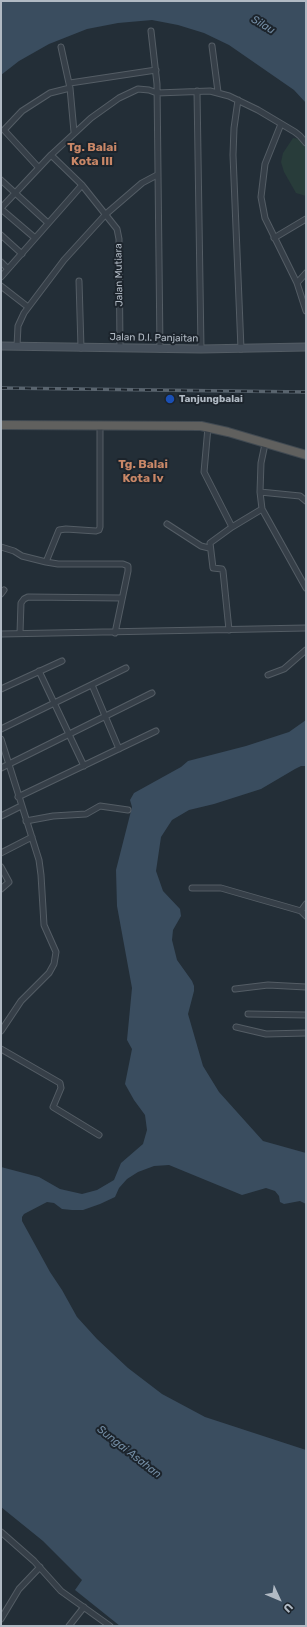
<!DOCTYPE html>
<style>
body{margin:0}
#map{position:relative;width:307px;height:1627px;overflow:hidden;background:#232e37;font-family:Rubik,sans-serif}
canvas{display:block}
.frame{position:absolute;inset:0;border:2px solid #b1bac4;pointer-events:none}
.north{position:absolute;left:259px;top:1579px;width:40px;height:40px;-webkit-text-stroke:3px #1c242c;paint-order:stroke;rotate:134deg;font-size:11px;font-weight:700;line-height:16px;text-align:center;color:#b1bac4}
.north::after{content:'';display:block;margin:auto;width:14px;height:18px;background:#b1bac4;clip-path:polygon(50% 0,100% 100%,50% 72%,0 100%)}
</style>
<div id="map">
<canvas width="307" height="1627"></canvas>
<div class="frame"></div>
<div class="north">U</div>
</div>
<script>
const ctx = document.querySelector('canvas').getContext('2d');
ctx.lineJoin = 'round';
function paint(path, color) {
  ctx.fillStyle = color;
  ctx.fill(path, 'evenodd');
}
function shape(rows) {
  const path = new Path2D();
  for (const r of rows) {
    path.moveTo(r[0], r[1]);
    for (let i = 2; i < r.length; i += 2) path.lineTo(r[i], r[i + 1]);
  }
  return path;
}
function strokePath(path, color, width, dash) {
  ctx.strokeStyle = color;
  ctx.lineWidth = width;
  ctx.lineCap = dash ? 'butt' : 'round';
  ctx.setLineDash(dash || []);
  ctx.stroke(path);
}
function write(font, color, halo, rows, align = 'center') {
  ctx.font = font + ' Rubik,sans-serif';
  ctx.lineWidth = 4;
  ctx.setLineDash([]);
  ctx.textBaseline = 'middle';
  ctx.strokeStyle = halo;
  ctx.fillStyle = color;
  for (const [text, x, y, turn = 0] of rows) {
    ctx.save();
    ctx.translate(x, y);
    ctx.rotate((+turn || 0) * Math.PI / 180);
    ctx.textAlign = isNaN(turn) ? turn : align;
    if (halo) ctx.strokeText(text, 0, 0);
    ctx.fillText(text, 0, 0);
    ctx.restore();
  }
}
const green = shape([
 [293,138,300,139,306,148,306,196,296,193,284,172,281,162,283,153]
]);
const water = shape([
 [1,1,305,1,306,2,306,103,294,90,229,45,204,33,178,25,152,20,118,23,87,29,49,44,19,61,1,75],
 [306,720,306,766,301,766,295,769,261,789,214,804,189,810,172,820,161,837,156,871,163,891,180,909,181,916,173,930,172,940,177,960,192,981,194,986,194,991,188,1014,203,1066,219,1092,263,1141,306,1153,306,1204,300,1201,284,1204,280,1202,279,1196,275,1191,266,1188,242,1195,169,1165,154,1166,138,1172,127,1179,119,1188,115,1197,100,1204,83,1210,72,1210,62,1209,54,1203,47,1202,24,1214,22,1217,22,1221,50,1272,62,1290,77,1317,97,1339,128,1368,162,1394,205,1417,306,1450,306,1626,120,1626,75,1590,82,1580,43,1541,1,1507,1,1167,39,1177,60,1189,82,1194,97,1190,114,1180,121,1163,143,1144,147,1130,145,1115,134,1100,125,1084,132,1049,127,1040,132,988,117,906,116,870,132,807,130,800,134,793,181,767,188,761,246,746,289,732]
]);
const minor = shape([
 [151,31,157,84,160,349],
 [212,46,218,92],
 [61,47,70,88,74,132],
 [70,83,156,70],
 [197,91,201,349],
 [238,100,234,128,233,155,241,349],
 [281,124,265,164,261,197,265,218,297,283,306,311],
 [51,155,82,185,117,229,119,239,120,348],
 [39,168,4,130,22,111,50,93,70,88],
 [1,180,48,223],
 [1,208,51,155,91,118,119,98,138,89,149,90,157,93,210,91,229,96,258,110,295,132,300,136,306,143],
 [1,209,35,238],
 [1,235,22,254],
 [274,238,306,219],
 [1,262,8,269],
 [1,277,82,185],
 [79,281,81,348],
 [297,283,306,273],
 [1,286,28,307],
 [17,346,18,326,24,313,64,260,106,214,142,183,157,175],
 [100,425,100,527,99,530,96,531,66,529,59,530,46,562,58,564,123,564,128,566,128,571,115,633],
 [208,427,204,472,232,527],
 [265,444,261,463,260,492,262,509,306,588],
 [260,492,300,496,306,501],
 [167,524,201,546,209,548],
 [1,547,14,551,22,556,46,562],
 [1,594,4,590],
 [229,630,223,571,222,569,213,568,210,543,232,527,262,509],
 [20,633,21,603,24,599,28,597,122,598],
 [1,634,306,628],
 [39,671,84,766],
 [268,675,284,669,306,650],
 [92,685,119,749],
 [1,689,62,661],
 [1,729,126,668],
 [1,739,39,860,41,875,44,925,56,952,54,964,49,973,21,1001,1,1031],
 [1,768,152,693],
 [18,797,156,731],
 [1,816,21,806],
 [26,821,53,816,86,814,100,806,128,810],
 [1,853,32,837],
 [1,867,9,882,1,889],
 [192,888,221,888,301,911,306,916],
 [301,911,306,904],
 [235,989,268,985,306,987],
 [248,1014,306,1015],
 [236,1027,266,1034,306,1033],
 [1,1049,60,1083,61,1088,53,1107,99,1135],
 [1,1532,34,1561,61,1591,110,1626],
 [1,1619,19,1589,40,1567],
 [69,1626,84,1607]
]);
const secondary = shape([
 [1,346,201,349,306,347]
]);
const trunk = shape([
 [1,425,201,426,228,432,306,455]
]);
const rail = shape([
 [1,388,306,392]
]);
const markers = [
 [170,399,5,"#1a4fb4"]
];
const streetNames = [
 ["Jalan Mutiara",119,275,-91],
 ["Jalan D.I. Panjaitan",154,338,1]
];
const poiNames = [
 ["Tanjungbalai",179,399]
];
const waterNames = [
 ["Silau",263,25,31],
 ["Sungai Asahan",129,1452,38]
];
const quarterNames = [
 ["Tg. Balai",92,148],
 ["Kota III",92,162],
 ["Tg. Balai",143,465],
 ["Kota Iv",143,479]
];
paint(green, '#283c3a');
paint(water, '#3a4d5f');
strokePath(minor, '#545d65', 7);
strokePath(secondary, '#545d65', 9);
strokePath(trunk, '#414a52', 10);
strokePath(minor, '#363f48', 5);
strokePath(secondary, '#454f5a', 7);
strokePath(trunk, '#60605e', 8);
strokePath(rail, '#59646e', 3.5);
strokePath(rail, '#1c242c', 2, [6]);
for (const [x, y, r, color] of markers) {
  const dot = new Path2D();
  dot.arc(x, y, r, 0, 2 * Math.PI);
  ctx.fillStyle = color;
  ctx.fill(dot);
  strokePath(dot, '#1c242c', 1.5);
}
write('10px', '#b1bac4', '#1c242c', streetNames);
write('bold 10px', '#b1bac4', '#1c242c', poiNames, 'left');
write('italic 11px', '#748ea5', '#1c242c', waterNames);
write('bold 12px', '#c98767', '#1c242c', quarterNames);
</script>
